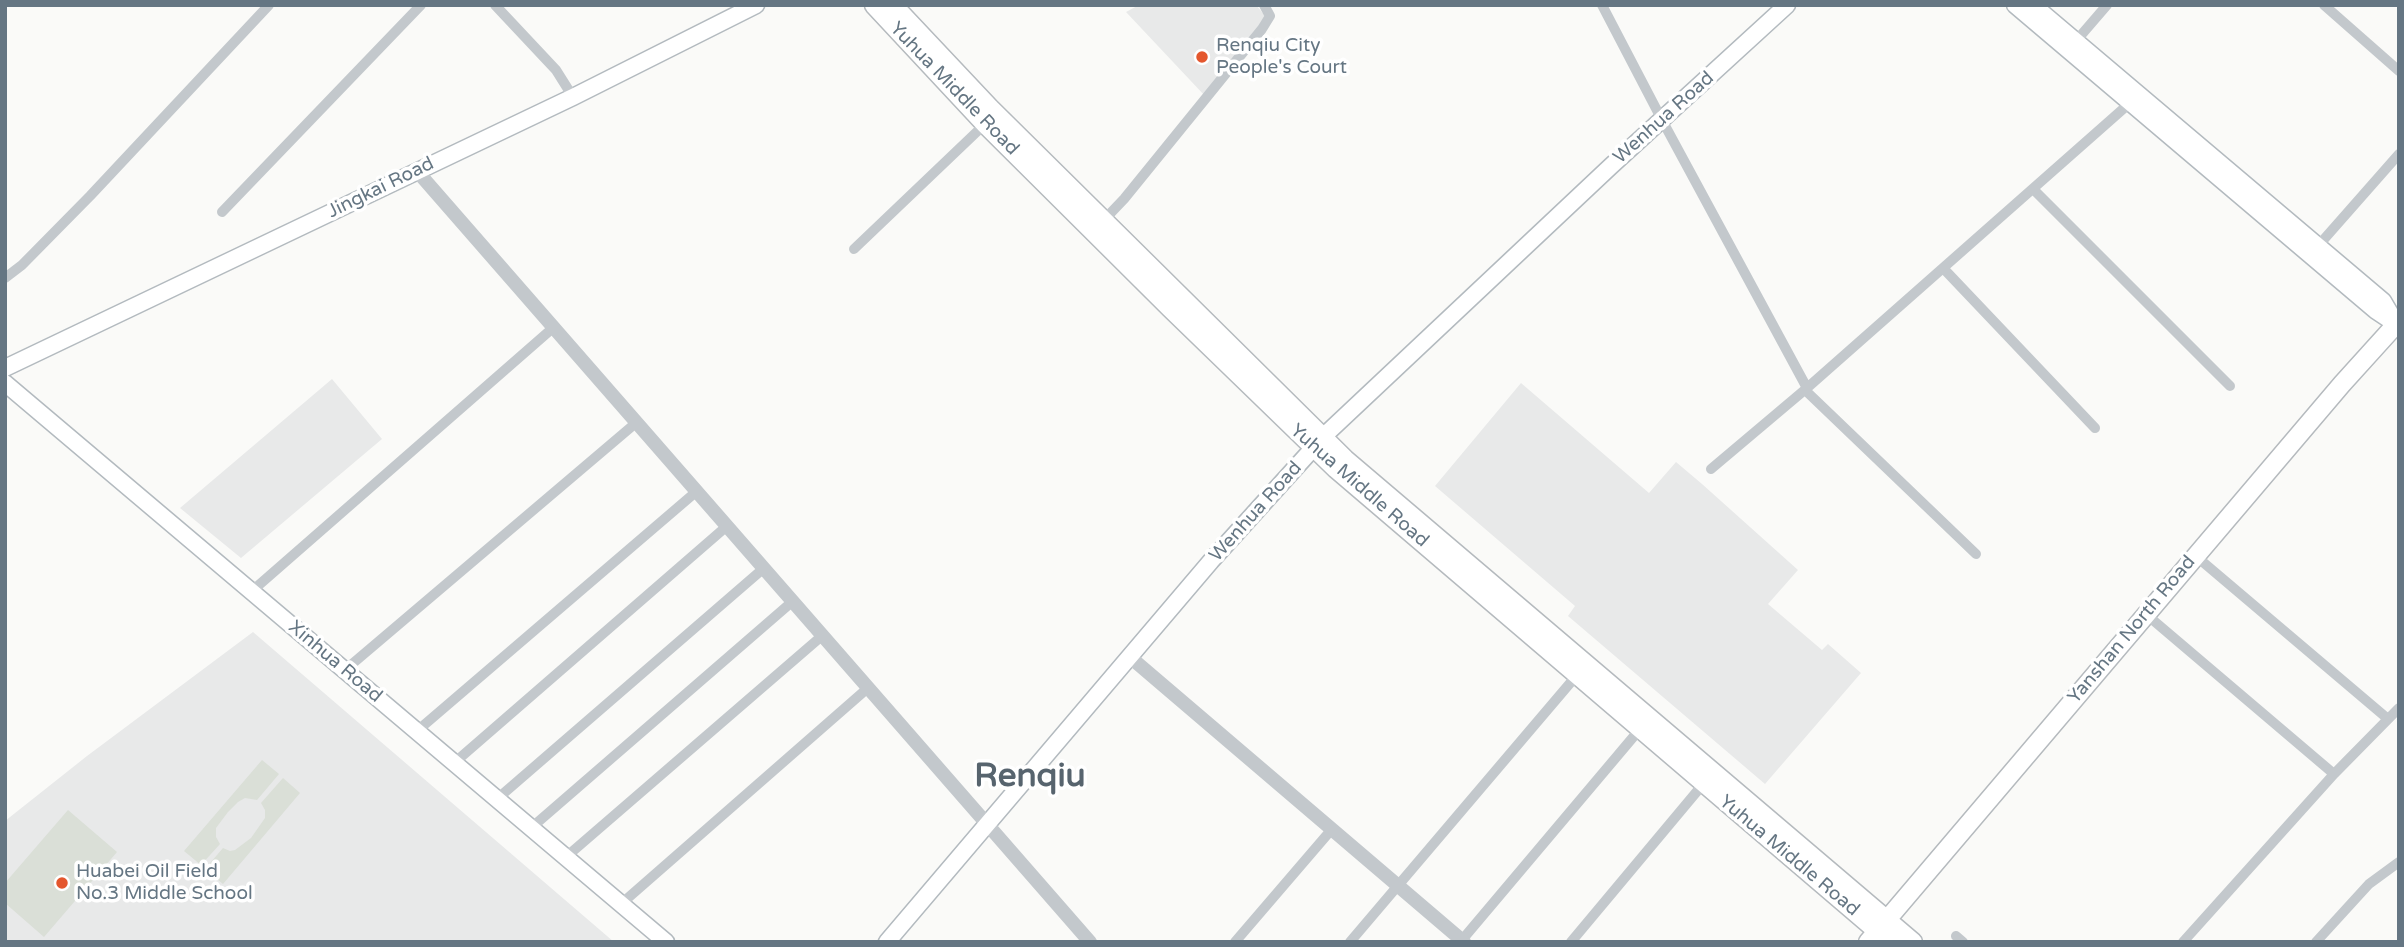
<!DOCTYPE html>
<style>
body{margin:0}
#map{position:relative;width:2404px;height:947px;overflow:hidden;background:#fafaf8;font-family:"Varela Round",sans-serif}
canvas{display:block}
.frame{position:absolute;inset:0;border:7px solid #657683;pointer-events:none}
</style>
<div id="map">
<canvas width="2404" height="947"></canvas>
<div class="frame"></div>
</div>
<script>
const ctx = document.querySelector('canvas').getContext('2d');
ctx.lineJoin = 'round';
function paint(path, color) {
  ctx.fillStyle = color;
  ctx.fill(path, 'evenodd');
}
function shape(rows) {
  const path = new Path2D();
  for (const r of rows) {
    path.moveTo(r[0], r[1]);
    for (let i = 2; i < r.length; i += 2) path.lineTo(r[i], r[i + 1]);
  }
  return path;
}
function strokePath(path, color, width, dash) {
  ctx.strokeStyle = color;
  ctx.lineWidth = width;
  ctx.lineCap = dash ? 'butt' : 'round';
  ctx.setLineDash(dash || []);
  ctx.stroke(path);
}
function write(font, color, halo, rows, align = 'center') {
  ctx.font = font + ' "Varela Round",sans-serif';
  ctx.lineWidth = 7;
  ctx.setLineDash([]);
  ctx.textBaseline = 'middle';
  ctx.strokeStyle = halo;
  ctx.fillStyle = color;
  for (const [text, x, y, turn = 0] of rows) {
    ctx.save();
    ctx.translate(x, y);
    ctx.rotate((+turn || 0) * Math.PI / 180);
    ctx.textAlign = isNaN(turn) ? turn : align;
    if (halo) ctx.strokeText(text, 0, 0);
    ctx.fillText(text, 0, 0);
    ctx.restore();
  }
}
const built = shape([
 [1139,5,1256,5,1267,18,1205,96,1126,12],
 [332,379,382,439,241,558,180,508],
 [1521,383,1649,493,1676,462,1702,484,1798,570,1768,604,1822,650,1828,644,1861,673,1765,784,1568,616,1575,606,1435,486],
 [253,632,614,942,5,942,5,821,87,756]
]);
const green = shape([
 [262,760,279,774,257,800,245,798,238,802,228,812,216,828,216,837,220,844,201,865,184,851],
 [283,778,300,793,223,884,205,869,223,848,230,851,235,850,251,838,265,818,265,810,261,803],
 [68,810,117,852,44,937,5,903,5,883]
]);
const minor = shape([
 [495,5,556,70,573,97],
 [1602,5,1662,120,1807,388],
 [2324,5,2399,71],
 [2076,41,2107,5],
 [2033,189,2230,386],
 [222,212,421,5],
 [1103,221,1124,199,1262,29,1270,16,1264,5],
 [2318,246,2399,154],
 [854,249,985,124],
 [1943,268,2095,428],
 [5,278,22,265,90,196,269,5],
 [1805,390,1976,554],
 [1711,469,1807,388,2131,102],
 [2204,563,2388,719],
 [252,591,554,327],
 [2154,621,2334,774],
 [345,670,637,422],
 [417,731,697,491],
 [454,763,727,526],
 [497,799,764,568],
 [531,828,793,601],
 [566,857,823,635],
 [621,904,869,687],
 [1956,936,1963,942],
 [1462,940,1640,729],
 [1235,942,1332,829],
 [1350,942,1577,675],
 [1571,942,1704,783],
 [2183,942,2334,774,2399,708],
 [2316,942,2369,884,2399,862]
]);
const tertiary = shape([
 [417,171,1090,942],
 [1130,657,1464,942]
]);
const secondary = shape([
 [2015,5,2375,310,2399,326],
 [2033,5,2383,301,2393,318],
 [5,368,573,97,756,5],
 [5,383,666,942],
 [887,942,1211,561,1326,434,1611,166,1787,5]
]);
const primary = shape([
 [874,5,985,124,1170,308,1336,469,1890,942],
 [893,5,990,108,1345,459,1913,942],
 [1868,942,2342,384,2399,321]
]);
const markers = [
 [1202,57,7,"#e4572e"],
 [62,883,7,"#e4572e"]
];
const poiNames = [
 ["Renqiu City",1216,46],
 ["People's Court",1216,68],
 ["Huabei Oil Field",76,872],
 ["No.3 Middle School",76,894]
];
const streetNames = [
 ["Yuhua Middle Road",954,89,46],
 ["Wenhua Road",1664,118,-42],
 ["Jingkai Road",381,188,-26],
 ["Yuhua Middle Road",1359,486,41],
 ["Wenhua Road",1256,512,-48],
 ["Yanshan North Road",2132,630,-50],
 ["Xinhua Road",335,662,40],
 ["Yuhua Middle Road",1789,856,40]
];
const townNames = [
 ["Renqiu",1030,777]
];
paint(built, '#e8e9e9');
paint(green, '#dadfd7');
strokePath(secondary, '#b3babf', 19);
strokePath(primary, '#b5babe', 21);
strokePath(minor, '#c3c8cc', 10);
strokePath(tertiary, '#c3c8cc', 14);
strokePath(secondary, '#fff', 16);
strokePath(primary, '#fff', 18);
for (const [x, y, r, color] of markers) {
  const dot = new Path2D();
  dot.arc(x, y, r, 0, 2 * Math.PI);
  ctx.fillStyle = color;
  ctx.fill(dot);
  strokePath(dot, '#fff', 2.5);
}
write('19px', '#657683', '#fff', poiNames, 'left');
write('19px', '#657683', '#fff', streetNames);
write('bold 33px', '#57646e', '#fff', townNames);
</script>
